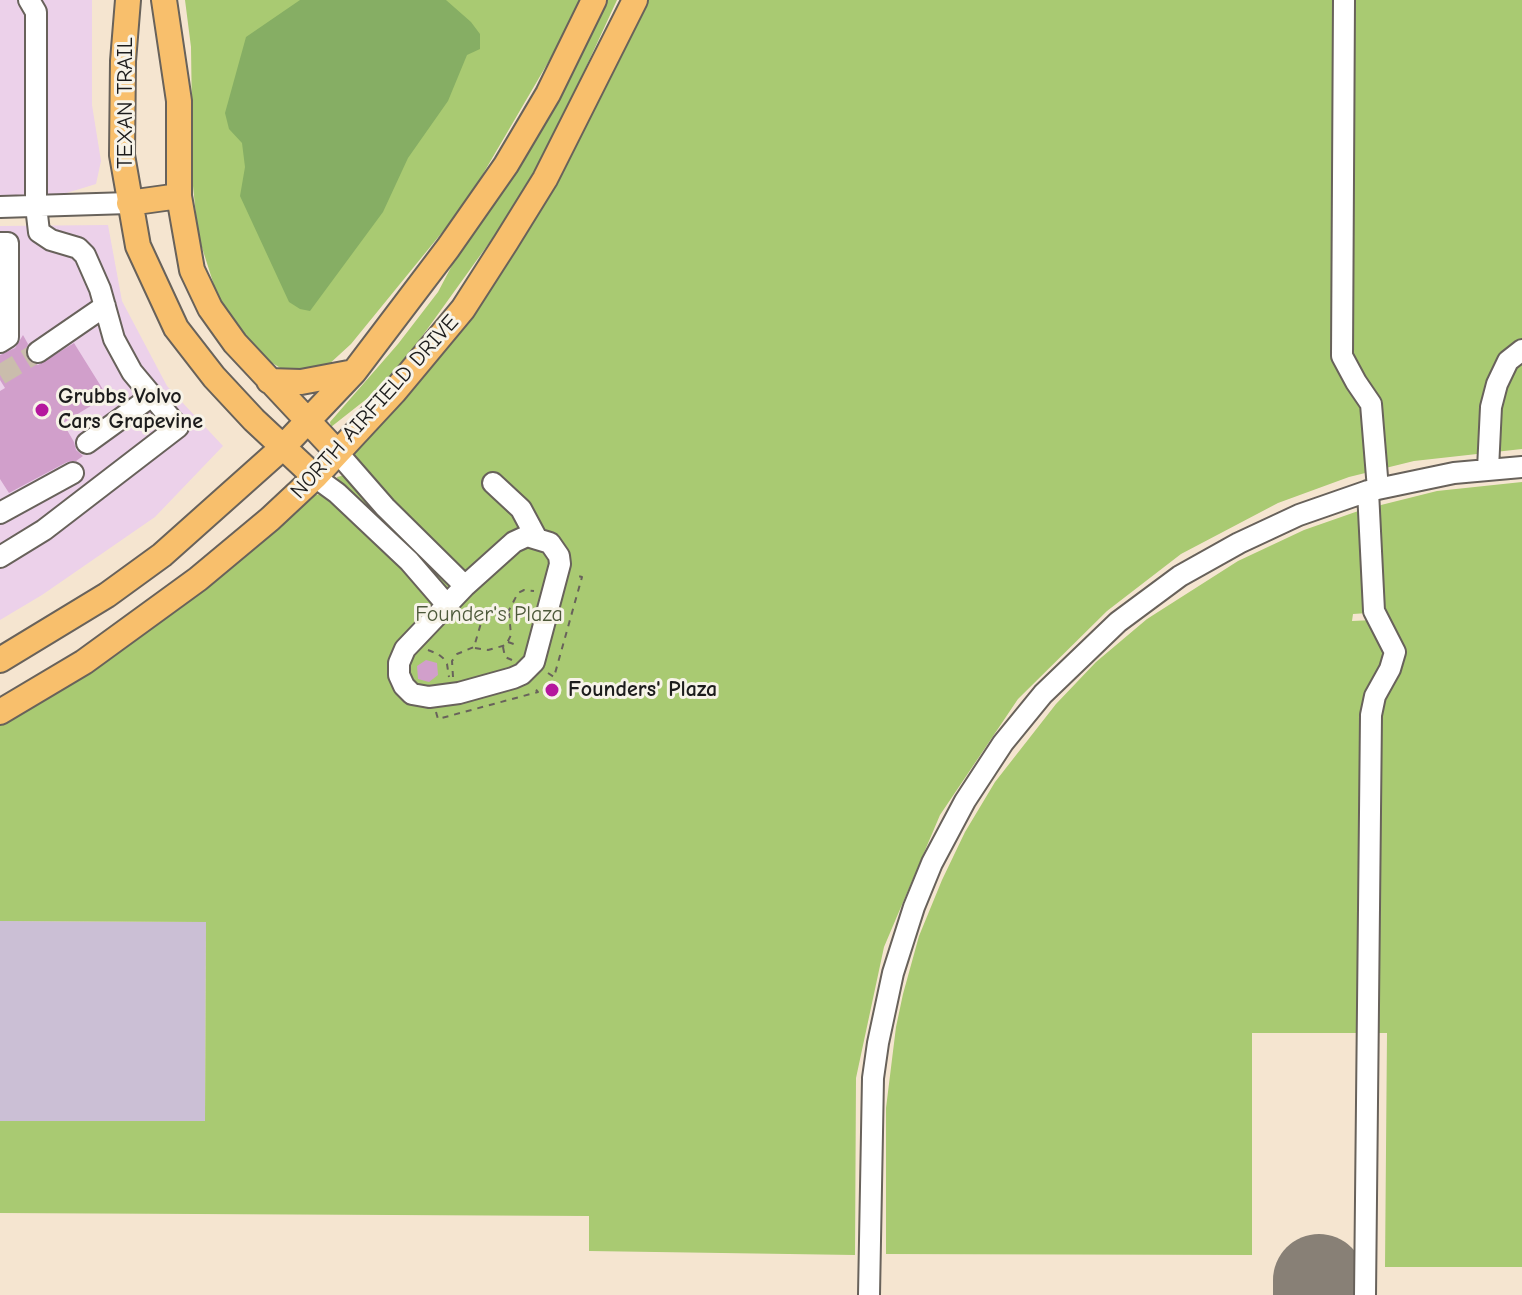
<!DOCTYPE html>
<style>
body{margin:0}
canvas{display:block;background:#f5e5d0}
</style>
<canvas width="1522" height="1295"></canvas>
<script>
const ctx = document.querySelector('canvas').getContext('2d');
ctx.lineJoin = 'round';
function paint(path, color) {
  ctx.fillStyle = color;
  ctx.fill(path, 'evenodd');
}
function shape(rows) {
  const path = new Path2D();
  for (const r of rows) {
    path.moveTo(r[0], r[1]);
    for (let i = 2; i < r.length; i += 2) path.lineTo(r[i], r[i + 1]);
  }
  return path;
}
function strokePath(path, color, width, dash) {
  ctx.strokeStyle = color;
  ctx.lineWidth = width;
  ctx.lineCap = dash ? 'butt' : 'round';
  ctx.setLineDash(dash || []);
  ctx.stroke(path);
}
function write(font, color, halo, rows, align = 'center') {
  ctx.font = font + ' "Comic Neue",sans-serif';
  ctx.lineWidth = 6;
  ctx.setLineDash([]);
  ctx.textBaseline = 'middle';
  ctx.strokeStyle = halo;
  ctx.fillStyle = color;
  for (const [text, x, y, turn = 0] of rows) {
    ctx.save();
    ctx.translate(x, y);
    ctx.rotate((+turn || 0) * Math.PI / 180);
    ctx.textAlign = isNaN(turn) ? turn : align;
    if (halo) ctx.strokeText(text, 0, 0);
    ctx.fillText(text, 0, 0);
    ctx.restore();
  }
}
const built = shape([
 [0,0,92,0,92,105,101,161,96,184,60,195,0,195],
 [108,225,122,301,167,386,223,446,155,517,42,595,0,620,0,226]
]);
const industrial = shape([
 [0,921,206,922,205,1122,0,1121]
]);
const green = shape([
 [185,0,581,0,567,30,466,203,351,344,327,366,315,371,282,369,269,361,243,337,219,301,198,235,193,186,191,47],
 [606,0,617,0,549,147,507,218,413,349,378,390,331,427,330,422,398,344,438,292,458,254,586,41],
 [645,0,1522,0,1522,449,1414,461,1349,477,1278,503,1181,554,1107,611,1018,699,940,815,884,947,856,1078,855,1255,589,1251,589,1216,0,1213,0,1121,205,1121,206,922,0,921,0,723,167,617,257,545,312,495,326,494,340,487,337,477,345,475,350,456,539,210,590,117],
 [1522,482,1522,1267,1385,1267,1387,1033,1252,1033,1252,1255,886,1254,886,1108,896,1027,903,994,919,936,942,880,965,832,995,782,1056,704,1096,662,1147,619,1238,561,1304,530,1364,509,1368,521,1371,609,1368,613,1353,614,1352,621,1374,620,1392,652,1388,666,1373,690,1367,715,1364,1029,1371,1030,1374,716,1378,696,1396,665,1398,653,1378,607,1376,509,1381,505,1437,491]
]);
const forest = shape([
 [300,0,446,0,471,22,480,34,480,49,467,55,448,101,408,158,383,212,310,311,300,309,289,302,240,196,245,167,242,143,229,129,225,113,246,37]
]);
const runway = shape([
 [1319,1295,1319,1280]
]);
const building = shape([
 [23,335,28,344,25,352,27,359,38,365,74,343,107,396,63,423,74,442,76,450,83,456,76,461,67,462,9,493,0,479,0,391,5,388,0,380,0,355,15,348],
 [426,660,437,663,438,675,429,682,418,679,417,666]
]);
const minorTunnel = shape([
 [0,375,38,352]
]);
const path = shape([
 [508,642,519,646],
 [503,647,505,657,512,660],
 [475,648,488,650,506,645,511,635,509,613],
 [428,650,438,654,443,658,447,664,449,677],
 [548,673,554,677,582,577,575,575],
 [453,677,452,661,457,654,474,647,481,623,508,612,518,593,524,590,534,591],
 [436,712,438,719,538,692,534,687]
]);
const minor = shape([
 [1344,0,1342,356,1356,382,1371,404,1378,489],
 [0,207,129,203],
 [0,243,8,243,8,337,0,342],
 [38,352,105,306],
 [87,443,152,396],
 [337,452,385,507,465,586],
 [1488,469,1491,407,1497,384,1508,361,1522,350],
 [315,477,337,493,409,561,447,605],
 [493,483,521,509,536,537],
 [0,513,73,473],
 [527,536,550,543,559,556,560,564,534,662,522,674,513,678,459,693,429,697,412,694,404,686,399,675,399,663,405,649,465,586,514,542,527,536],
 [0,557,44,530,178,427,132,372,114,339,100,289,85,255,78,248,51,240,39,232,36,206,36,12,29,0],
 [869,1295,873,1078,878,1043,893,973,914,907,932,863,965,801,1003,743,1043,694,1118,622,1180,576,1239,543,1299,515,1368,491,1454,473,1522,467],
 [1365,1295,1371,715,1375,696,1390,669,1395,652,1374,611,1368,491]
]);
const major = shape([
 [128,0,123,61,122,155,138,246,176,328,214,377,254,420,315,477],
 [164,0,179,101,179,196,192,270,210,308,235,343,337,452],
 [129,203,179,196],
 [269,381,301,382,354,372],
 [0,660,107,595,162,555,282,448,354,372,448,248,506,165,548,94,594,0],
 [0,712,84,662,198,579,270,519,315,477,394,392,463,309,506,242,545,179,635,0]
]);
const markers = [
 [42,410,8,"#b5179e"],
 [552,690,8,"#b5179e"]
];
const streetNames = [
 ["TEXAN TRAIL",126,103,-90],
 ["NORTH AIRFIELD DRIVE",375,407,-48]
];
const poiNames = [
 ["Grubbs Volvo",58,397],
 ["Cars Grapevine",58,422],
 ["Founders' Plaza",568,690]
];
const parkNames = [
 ["Founder's Plaza",489,615]
];
paint(built, '#ecd1ea');
paint(industrial, '#cbbfd5');
paint(green, '#a9ca72');
paint(forest, '#86ae64');
strokePath(runway, '#888076', 92);
paint(building, '#d19fcb');
strokePath(minorTunnel, '#cabdac', 20, [20, 10]);
strokePath(minor, '#68625b', 24);
strokePath(major, '#68625b', 28);
strokePath(path, '#68625b', 2, [6, 6]);
strokePath(minor, '#fff', 20);
strokePath(major, '#f8bf6c', 24);
for (const [x, y, r, color] of markers) {
  const dot = new Path2D();
  dot.arc(x, y, r, 0, 2 * Math.PI);
  ctx.fillStyle = color;
  ctx.fill(dot);
  strokePath(dot, '#f7f3e8', 3);
}
write('22px', '#1c1c1c', '#f7f3e8', streetNames);
write('bold 22px', '#1c1c1c', '#f7f3e8', poiNames, 'left');
write('22px', '#4d593a', '#f7f3e8', parkNames);
</script>
